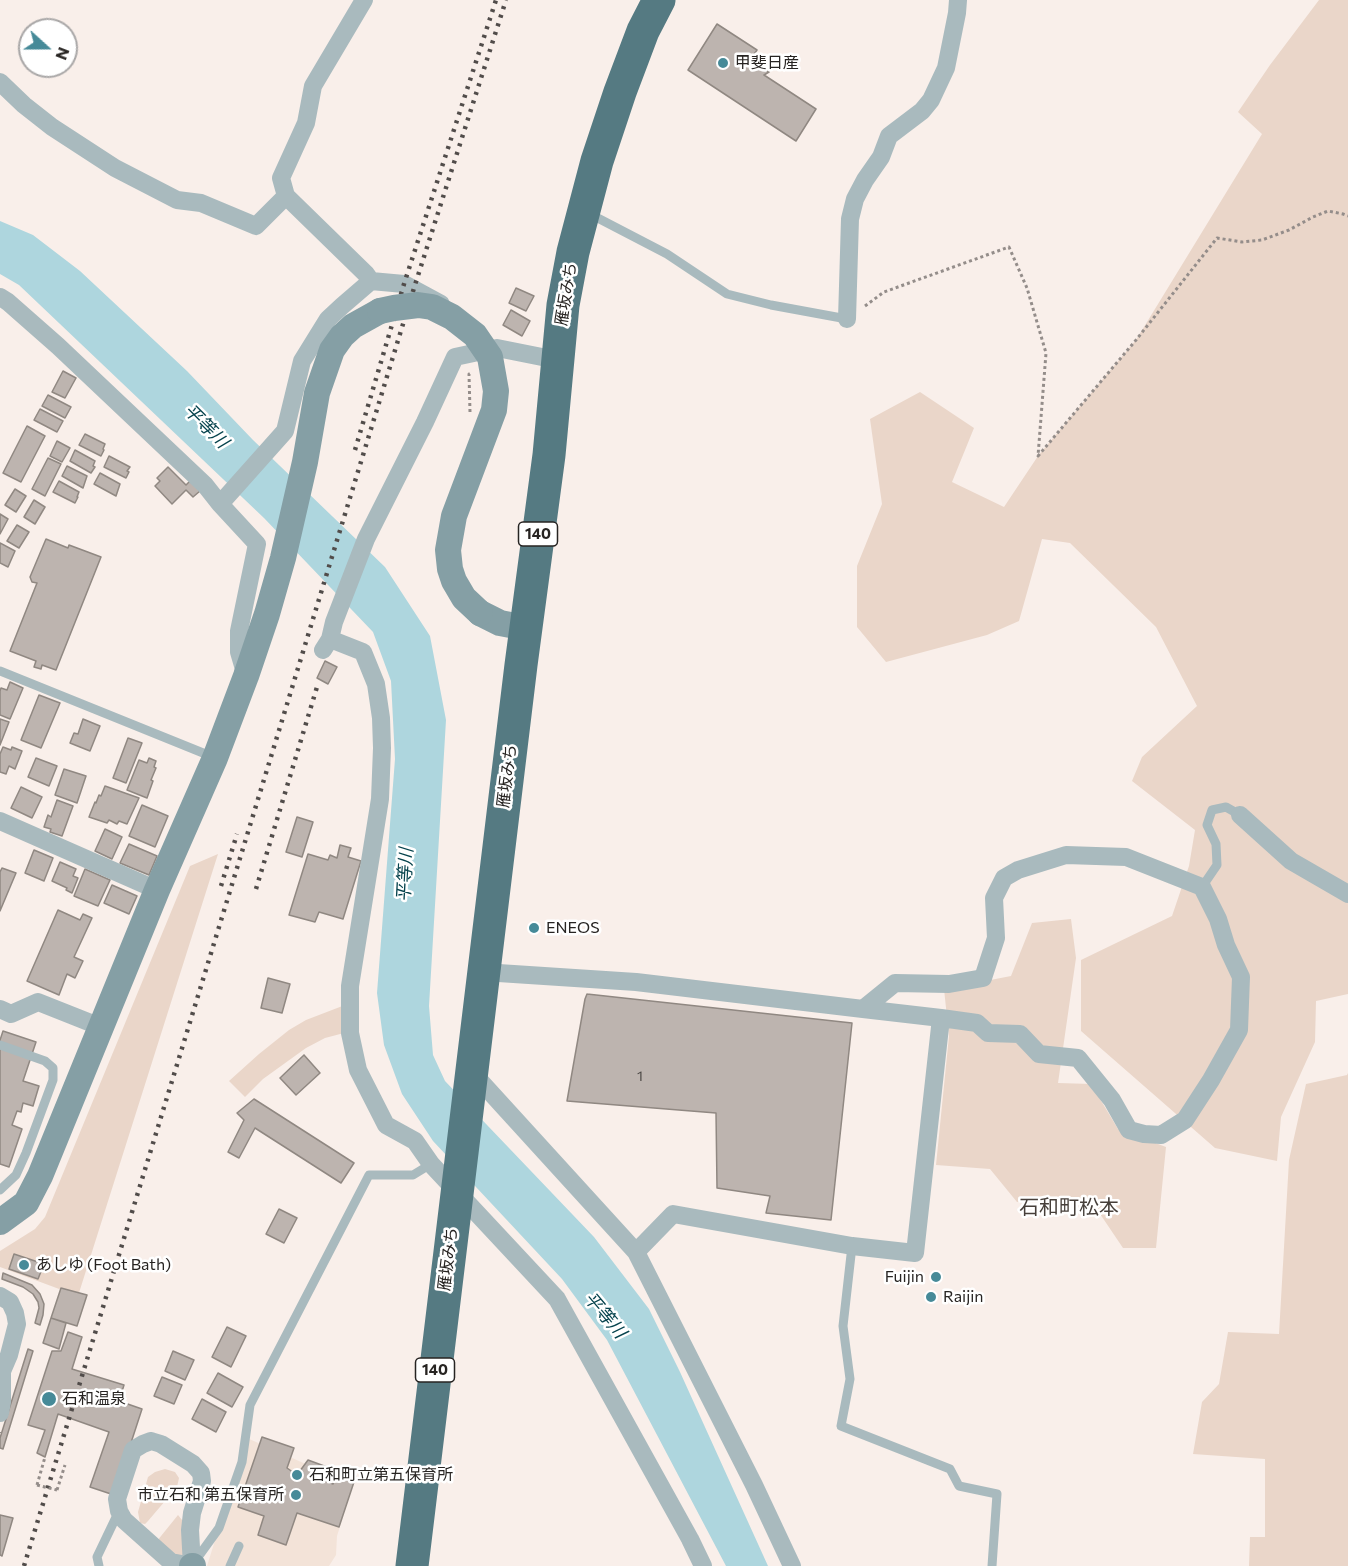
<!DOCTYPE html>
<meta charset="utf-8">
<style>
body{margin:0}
#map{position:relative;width:1348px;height:1566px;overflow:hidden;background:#f9efea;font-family:Commissioner,sans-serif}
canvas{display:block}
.north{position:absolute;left:18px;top:18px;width:60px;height:60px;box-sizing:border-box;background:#fff;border:2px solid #a9a7a7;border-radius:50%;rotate:111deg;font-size:16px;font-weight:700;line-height:24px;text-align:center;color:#272422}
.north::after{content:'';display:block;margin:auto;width:21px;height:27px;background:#468a98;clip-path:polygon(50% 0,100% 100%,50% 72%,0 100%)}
</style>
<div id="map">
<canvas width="1348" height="1566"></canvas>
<div class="north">N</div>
</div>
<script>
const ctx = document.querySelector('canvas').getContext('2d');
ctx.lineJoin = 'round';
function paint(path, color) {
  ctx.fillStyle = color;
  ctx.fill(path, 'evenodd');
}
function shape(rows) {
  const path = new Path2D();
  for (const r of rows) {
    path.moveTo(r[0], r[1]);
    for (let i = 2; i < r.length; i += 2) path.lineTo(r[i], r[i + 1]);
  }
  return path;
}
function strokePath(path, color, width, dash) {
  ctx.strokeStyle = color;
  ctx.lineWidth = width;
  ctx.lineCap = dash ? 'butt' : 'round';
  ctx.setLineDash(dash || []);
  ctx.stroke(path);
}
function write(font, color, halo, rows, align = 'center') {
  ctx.font = font + ' Commissioner,"Noto Sans JP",sans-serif';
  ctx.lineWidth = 5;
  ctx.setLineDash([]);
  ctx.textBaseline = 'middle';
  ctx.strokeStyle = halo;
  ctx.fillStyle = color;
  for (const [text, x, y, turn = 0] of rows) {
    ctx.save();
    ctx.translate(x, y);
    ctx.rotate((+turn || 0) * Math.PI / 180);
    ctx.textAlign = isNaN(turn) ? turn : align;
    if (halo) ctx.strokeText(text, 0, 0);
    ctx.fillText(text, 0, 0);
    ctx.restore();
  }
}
const built = shape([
 [247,1438,353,1485,337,1536,336,1555,329,1566,207,1566]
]);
const green = shape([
 [1319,0,1348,0,1348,994,1316,1001,1315,1042,1281,1117,1277,1161,1215,1148,1081,1031,1081,960,1172,916,1189,866,1195,830,1132,781,1142,757,1197,706,1156,627,1070,543,1042,539,1019,621,987,635,886,662,857,627,857,566,882,504,870,419,920,392,974,428,952,482,1004,507,1038,456,1136,340,1262,134,1238,112,1270,65],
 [218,854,78,1296,0,1267,0,1251,35,1229,45,1217,190,866],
 [1071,919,1076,958,1058,1083,1091,1084,1118,1129,1166,1147,1156,1248,1123,1248,1094,1205,1017,1202,990,1169,936,1165,949,1036,944,989,1011,976,1032,923],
 [345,1005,344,1033,325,1038,306,1048,263,1079,245,1097,229,1081,259,1054,289,1030,306,1020],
 [1348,1073,1348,1566,1249,1566,1250,1537,1265,1537,1265,1459,1193,1454,1202,1402,1219,1384,1228,1332,1279,1334,1289,1160,1306,1084,1347,1075],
 [165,1469,175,1472,179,1478,177,1487,148,1521,145,1524,140,1523,138,1512,148,1477,155,1472],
 [178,1515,182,1520,182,1546,187,1556,185,1561,157,1541]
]);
const water = shape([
 [0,221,33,235,80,271,187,371,253,440,385,567,430,636,446,720,429,1006,433,1055,445,1081,594,1237,649,1309,680,1372,768,1566,726,1566,607,1340,562,1279,433,1141,402,1094,384,1045,377,993,395,759,391,681,373,632,264,518,19,285,0,274]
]);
const building = shape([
 [717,24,757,50,750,60,769,72,764,75,816,109,796,141,688,70,717,24],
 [516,288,534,296,526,311,509,303,516,288],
 [511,310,530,321,522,336,503,325,511,310],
 [63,371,76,378,65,398,52,392,63,371],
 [48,395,71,407,65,418,42,406,48,395],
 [40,409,63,421,57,432,34,420,40,409],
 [27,426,45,436,21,482,3,473,27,426],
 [85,434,105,444,103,449,104,450,101,456,79,445,85,434],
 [57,441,70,448,62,462,50,456,57,441],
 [75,450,95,461,93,466,95,467,91,473,70,461,75,450],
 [109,456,130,467,127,471,129,472,126,478,104,467,109,456],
 [48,458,61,464,45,496,32,489,48,458],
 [67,466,87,476,83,488,62,476,67,466],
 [168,467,186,485,190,481,200,491,193,497,186,490,172,504,155,486,160,481,157,478,168,467],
 [100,473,120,484,116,496,94,484,100,473],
 [59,481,79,492,77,497,78,497,75,503,53,492,59,481],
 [15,489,26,496,16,512,5,505,15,489],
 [34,500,45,507,35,524,24,517,34,500],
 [0,514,8,519,0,534,0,514],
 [17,525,29,532,19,548,7,541,17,525],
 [46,539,68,548,69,545,101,557,56,670,42,665,41,669,34,667,36,661,10,651,37,583,32,582,30,577,46,539],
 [0,543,15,551,8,567,0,563,0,543],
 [325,661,337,667,328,684,317,678,325,661],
 [10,682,23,688,10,719,0,715,0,691,1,688,7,690,10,682],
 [39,695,60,703,41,748,21,740,39,695],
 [0,719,9,722,0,745,0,719],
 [83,719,100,726,90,751,70,743,74,733,78,734,83,719],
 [128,738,142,743,126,783,113,778,128,738],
 [3,747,11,750,12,747,22,751,15,769,9,766,6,774,0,772,0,754,3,747],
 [36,758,57,766,49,786,28,777,36,758],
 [149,758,156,761,154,767,156,768,151,780,153,781,147,798,127,790,139,760,147,763,149,758],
 [64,769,86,776,77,803,55,795,64,769],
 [105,786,139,798,127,824,119,821,117,824,109,820,107,823,89,817,95,802,96,803,99,795,101,796,105,786],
 [21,787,42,797,32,818,11,808,21,787],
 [57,800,73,806,62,836,50,832,51,829,44,827,48,815,51,817,57,800],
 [142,805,168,816,155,847,129,836,142,805],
 [297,817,313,822,302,857,286,852,297,817],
 [105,829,122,837,112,859,95,851,105,829],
 [129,844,157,856,149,875,120,863,129,844],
 [340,845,351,848,348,857,361,861,343,919,319,912,315,922,289,915,308,854,328,860,330,855,337,858,340,845],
 [34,850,53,858,44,881,25,873,34,850],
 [60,862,76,869,73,876,78,878,72,893,66,890,67,888,52,881,60,862],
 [2,868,16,873,0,911,0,872,2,868],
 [85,869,110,880,98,906,74,896,85,869],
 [112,885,137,896,129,914,104,903,112,885],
 [58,910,80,920,83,914,92,918,74,957,83,961,75,978,67,974,59,995,27,981,58,910],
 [268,978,290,984,282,1013,261,1008,268,978],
 [587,994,852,1023,831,1220,766,1213,770,1196,717,1188,716,1113,567,1101,585,999,587,994],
 [3,1031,36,1042,23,1081,39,1086,33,1106,23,1103,21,1112,17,1111,12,1125,22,1129,9,1167,0,1164,0,1040,3,1031],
 [304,1055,320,1073,296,1095,280,1078,304,1055],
 [254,1099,354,1163,341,1183,255,1128,239,1158,228,1152,244,1120,237,1113,254,1099],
 [279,1209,297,1218,284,1243,266,1234,279,1209],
 [14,1254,44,1264,38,1279,9,1269,14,1254],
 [3,1273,32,1285,40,1294,44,1304,43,1315,40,1325,35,1323,39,1308,38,1302,33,1294,23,1287,2,1279,3,1273],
 [61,1288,87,1295,77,1326,51,1318,61,1288],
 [51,1318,66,1323,59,1349,43,1343,51,1318],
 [227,1327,246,1336,231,1367,212,1357,227,1327],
 [68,1332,82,1337,72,1369,124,1385,119,1401,142,1409,114,1495,90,1487,109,1432,58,1414,45,1457,37,1453,45,1430,28,1425,52,1351,61,1351,68,1332],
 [28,1349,33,1351,3,1449,0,1448,0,1438,28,1349],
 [173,1351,194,1360,185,1380,165,1371,173,1351],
 [218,1373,243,1387,232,1407,207,1393,218,1373],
 [162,1377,182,1385,174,1404,154,1396,162,1377],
 [202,1399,226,1412,216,1432,192,1419,202,1399],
 [262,1437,294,1448,287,1468,297,1475,308,1460,327,1467,322,1480,333,1484,337,1470,356,1476,339,1527,297,1513,286,1545,258,1535,264,1516,238,1507,262,1437],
 [0,1515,13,1518,2,1556,0,1555,0,1515]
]);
const path = shape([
 [865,306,884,292,1009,247,1027,288,1046,353,1038,456,1136,340,1217,238,1242,242,1262,240,1289,230,1313,217,1328,211,1343,214,1348,216],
 [470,412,469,374,471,373],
 [0,1432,0,1433],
 [37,1485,45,1457],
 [57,1490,65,1465]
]);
const lane = shape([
 [590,214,667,254,727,294,771,305,847,319],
 [0,671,213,757],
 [1202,887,1217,865,1216,844,1207,825,1212,810,1226,807,1240,815],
 [0,1045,45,1061,53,1068,53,1080,26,1153,16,1175,0,1190],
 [852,1246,843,1326,850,1379,841,1426,950,1469,959,1486,997,1494,992,1566],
 [193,1564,219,1528,242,1462,250,1405,369,1175,413,1175,431,1164],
 [99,1566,97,1557,119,1511],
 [230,1566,239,1546]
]);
const street = shape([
 [364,0,313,86,306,123,281,178,286,196,366,274,371,281],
 [0,82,24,105,52,127,115,168,177,200,201,203,256,226,286,196],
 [0,297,8,302,58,346,205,485,220,504,257,544,239,631,239,652,246,676],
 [847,319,850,219,855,199,865,180,881,157,889,136,922,111,931,100,946,68,957,13,958,0],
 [220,504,285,431,302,361,328,319,342,306,371,281,404,284,441,304],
 [330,639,363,652,376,684,381,718,382,748,380,799,350,986,350,1033,358,1070,386,1125,415,1141,431,1164,557,1299,690,1539,703,1566],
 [323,650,330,639,334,622,366,539,425,422,455,357,497,348,557,360],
 [1240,815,1291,861,1348,894],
 [0,821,157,890],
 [483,972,636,982,863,1009,941,1018,977,1023,988,1033,1020,1034,1039,1054,1078,1058,1112,1100,1129,1130,1144,1134,1161,1135,1185,1120,1211,1080,1239,1030,1241,977,1226,945,1218,919,1202,887,1126,857,1066,855,1018,870,1004,878,994,898,996,938,983,978,949,984,895,983,863,1009],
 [0,1009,11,1014,38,1002,101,1027],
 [471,1071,636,1252,754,1485,792,1566],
 [636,1252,673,1214,852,1246,915,1253,941,1018],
 [0,1296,10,1302,15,1313,17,1324,9,1355,0,1376],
 [0,1413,2,1402,2,1371],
 [151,1441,161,1444,193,1464,201,1473,202,1481,192,1513,190,1530,192,1566,171,1562,124,1520,119,1511,117,1499,133,1450,143,1444,151,1441]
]);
const secondary = shape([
 [480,613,500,623,526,628],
 [0,1222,26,1203,40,1176,157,890,215,758,246,676,267,614,283,558,305,462,317,393,332,350,342,336,353,326,380,311],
 [192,1566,193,1566]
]);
const highway = shape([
 [412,1566,521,665,549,455,563,305,573,252,597,161,620,92,643,31,659,0]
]);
const rail = shape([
 [355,450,404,284,496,0],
 [221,886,237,834],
 [256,889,317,687],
 [24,1566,414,288,506,0]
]);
const pathBridge = shape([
 [37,1485,57,1490]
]);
const secondaryBridge = shape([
 [380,311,394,308,418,305,432,307,452,317,475,335,490,357,496,391,494,410,454,516,448,550,450,569,454,581,464,598,480,613]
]);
const markers = [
 [723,63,6,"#468a98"],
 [534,928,6,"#468a98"],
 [24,1265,6,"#468a98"],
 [936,1277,6,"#468a98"],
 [931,1297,6,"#468a98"],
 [49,1399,8,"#468a98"],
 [297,1475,6,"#468a98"],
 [296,1495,6,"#468a98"]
];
const numberNames = [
 ["1",640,1076]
];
const shields = [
 [538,534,39],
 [435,1370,39]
];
const shieldNames = [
 ["140",538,534],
 ["140",435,1370]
];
const poiNames = [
 ["甲斐日産",735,63],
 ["ENEOS",546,928],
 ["あしゆ (Foot Bath)",36,1265],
 ["Fuijin",924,1277,"right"],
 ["Raijin",943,1297],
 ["石和温泉",62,1399],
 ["石和町立第五保育所",309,1475],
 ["市立石和 第五保育所",284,1495,"right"]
];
const streetNames = [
 ["雁坂みち",566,294,-81],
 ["雁坂みち",507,776,-83],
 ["雁坂みち",448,1259,-83]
];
const waterNames = [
 ["平等川",206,426,45],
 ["平等川",405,875,-87],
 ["平等川",605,1315,50]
];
const quarterNames = [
 ["石和町松本",1069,1207]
];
paint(built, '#f3e3d8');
paint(green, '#ead6c9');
paint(water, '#aed6de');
paint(building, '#bdb4af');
strokePath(building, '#908882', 1.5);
strokePath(path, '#948d8a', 3, [3, 3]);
strokePath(lane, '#a9babe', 9);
strokePath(street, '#a9babe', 18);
strokePath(secondary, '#859fa5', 26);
strokePath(highway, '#557a82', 33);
strokePath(rail, '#514c4a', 4.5, [3, 6]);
strokePath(pathBridge, '#948d8a', 3, [3, 3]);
strokePath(secondaryBridge, '#859fa5', 26);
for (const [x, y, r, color] of markers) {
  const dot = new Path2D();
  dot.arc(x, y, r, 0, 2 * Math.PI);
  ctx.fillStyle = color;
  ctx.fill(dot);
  strokePath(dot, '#fff', 2);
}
write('14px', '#4c4845', null, numberNames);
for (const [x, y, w] of shields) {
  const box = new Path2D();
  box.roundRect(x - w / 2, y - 12, w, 24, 4.5);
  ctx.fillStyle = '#fff';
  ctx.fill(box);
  strokePath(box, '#272422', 1.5);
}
write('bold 15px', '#272422', null, shieldNames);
write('16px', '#272422', '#fff', poiNames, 'left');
write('16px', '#272422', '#fff', streetNames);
write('italic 18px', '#06434d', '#fff', waterNames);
write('20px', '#463f3a', '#fff', quarterNames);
</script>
